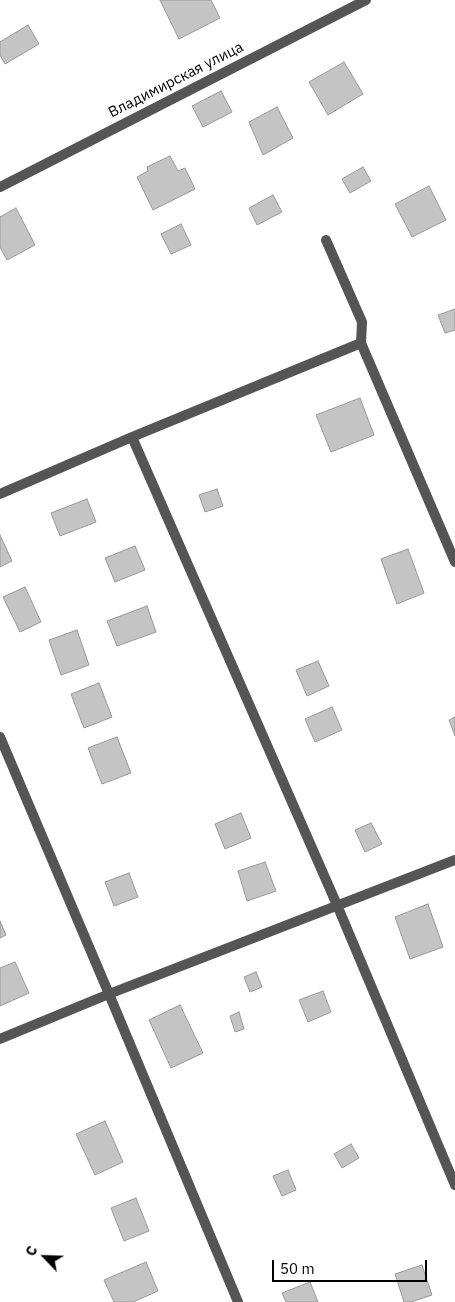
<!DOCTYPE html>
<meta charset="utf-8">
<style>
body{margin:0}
#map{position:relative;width:455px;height:1302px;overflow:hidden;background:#fff;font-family:"IBM Plex Sans",sans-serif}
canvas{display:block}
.north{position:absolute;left:20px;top:1232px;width:50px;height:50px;-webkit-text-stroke:4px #fff;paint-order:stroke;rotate:294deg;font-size:14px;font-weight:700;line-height:20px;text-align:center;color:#000}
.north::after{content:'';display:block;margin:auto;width:18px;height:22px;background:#000;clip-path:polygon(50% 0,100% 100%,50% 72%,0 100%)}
.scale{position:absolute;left:272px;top:1260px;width:155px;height:22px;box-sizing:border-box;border:2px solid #000;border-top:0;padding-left:6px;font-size:15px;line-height:18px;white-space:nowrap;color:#000;-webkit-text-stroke:4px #fff;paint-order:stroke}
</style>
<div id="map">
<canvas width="455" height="1302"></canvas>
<div class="north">С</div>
<div class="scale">50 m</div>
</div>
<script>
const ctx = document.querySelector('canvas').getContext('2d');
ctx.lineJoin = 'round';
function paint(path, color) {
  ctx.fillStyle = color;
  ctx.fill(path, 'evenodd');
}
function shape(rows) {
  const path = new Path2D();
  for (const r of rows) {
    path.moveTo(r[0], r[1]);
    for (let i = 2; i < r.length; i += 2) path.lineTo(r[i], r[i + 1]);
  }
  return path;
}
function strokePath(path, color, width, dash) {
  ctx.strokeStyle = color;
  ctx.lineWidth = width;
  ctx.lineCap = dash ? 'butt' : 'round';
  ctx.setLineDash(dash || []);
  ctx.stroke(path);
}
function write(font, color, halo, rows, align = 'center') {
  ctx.font = font + ' "IBM Plex Sans",sans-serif';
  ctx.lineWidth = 4;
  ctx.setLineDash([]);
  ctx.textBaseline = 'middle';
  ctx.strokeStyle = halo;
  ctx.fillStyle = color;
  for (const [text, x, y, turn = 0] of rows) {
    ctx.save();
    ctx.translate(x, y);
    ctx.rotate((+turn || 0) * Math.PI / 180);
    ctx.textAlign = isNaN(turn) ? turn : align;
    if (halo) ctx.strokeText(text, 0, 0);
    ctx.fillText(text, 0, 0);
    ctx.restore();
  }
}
const building = shape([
 [160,0,211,0,220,18,179,39,160,0],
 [28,25,39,44,5,64,0,55,0,42,28,25],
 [344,62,363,94,328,115,309,82,344,62],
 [221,91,232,112,203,127,192,106,221,91],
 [277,107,293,138,263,155,249,122,277,107],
 [170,156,178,171,185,168,195,189,153,210,137,177,148,171,147,167,170,156],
 [363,167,371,181,350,193,342,179,363,167],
 [429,186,446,220,412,237,395,204,429,186],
 [273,195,282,212,257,225,249,208,273,195],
 [16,208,35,245,7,260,0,247,0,217,16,208],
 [181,224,191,245,171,254,161,234,181,224],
 [455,309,455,330,445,333,438,315,455,309],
 [360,398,374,435,331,452,316,415,360,398],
 [217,489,223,506,205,512,199,495,217,489],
 [87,499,96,522,60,536,51,513,87,499],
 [0,535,12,561,0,567,0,535],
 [135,546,145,570,115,582,105,558,135,546],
 [408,549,424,593,397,604,381,559,408,549],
 [25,587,41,622,20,632,3,597,25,587],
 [147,606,156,632,117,646,107,621,147,606],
 [77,630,89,665,61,675,49,640,77,630],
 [318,661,329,686,307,696,296,670,318,661],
 [99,683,112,717,84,728,71,694,99,683],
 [332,707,342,730,315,742,305,719,332,707],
 [455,717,455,736,449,720,455,717],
 [117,737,131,773,102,784,88,748,117,737],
 [241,813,251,838,225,849,215,824,241,813],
 [371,823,382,844,365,852,355,830,371,823],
 [265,862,276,891,247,901,238,871,265,862],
 [129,873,138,897,114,906,105,882,129,873],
 [428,904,443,947,410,959,395,917,428,904],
 [0,921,6,935,0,938,0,921],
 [15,962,29,993,0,1006,0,968,15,962],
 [256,972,262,987,250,992,244,977,256,972],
 [323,991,331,1012,308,1022,299,1000,323,991],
 [180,1005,203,1053,171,1068,149,1020,180,1005],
 [239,1012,244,1029,235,1032,230,1016,239,1012],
 [105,1121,123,1162,95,1175,76,1134,105,1121],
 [351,1144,359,1158,342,1168,334,1154,351,1144],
 [288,1170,296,1190,282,1196,273,1176,288,1170],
 [136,1198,149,1231,124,1241,111,1208,136,1198],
 [146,1262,158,1291,133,1302,114,1302,104,1280,146,1262],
 [422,1265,432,1295,411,1302,404,1302,395,1274,422,1265],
 [310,1282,318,1302,286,1302,282,1293,310,1282]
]);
const lane = shape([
 [0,187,366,0],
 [326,240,362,322,361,343,455,562],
 [132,437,337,905,455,1185],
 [0,494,132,437,361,343],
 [0,737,109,994,238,1302],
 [0,1039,109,994,455,860]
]);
const streetNames = [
 ["Владимирская улица",176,80,-27]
];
paint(building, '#c4c4c4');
strokePath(building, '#999', 1);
strokePath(lane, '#555', 10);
write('15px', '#000', '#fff', streetNames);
</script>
